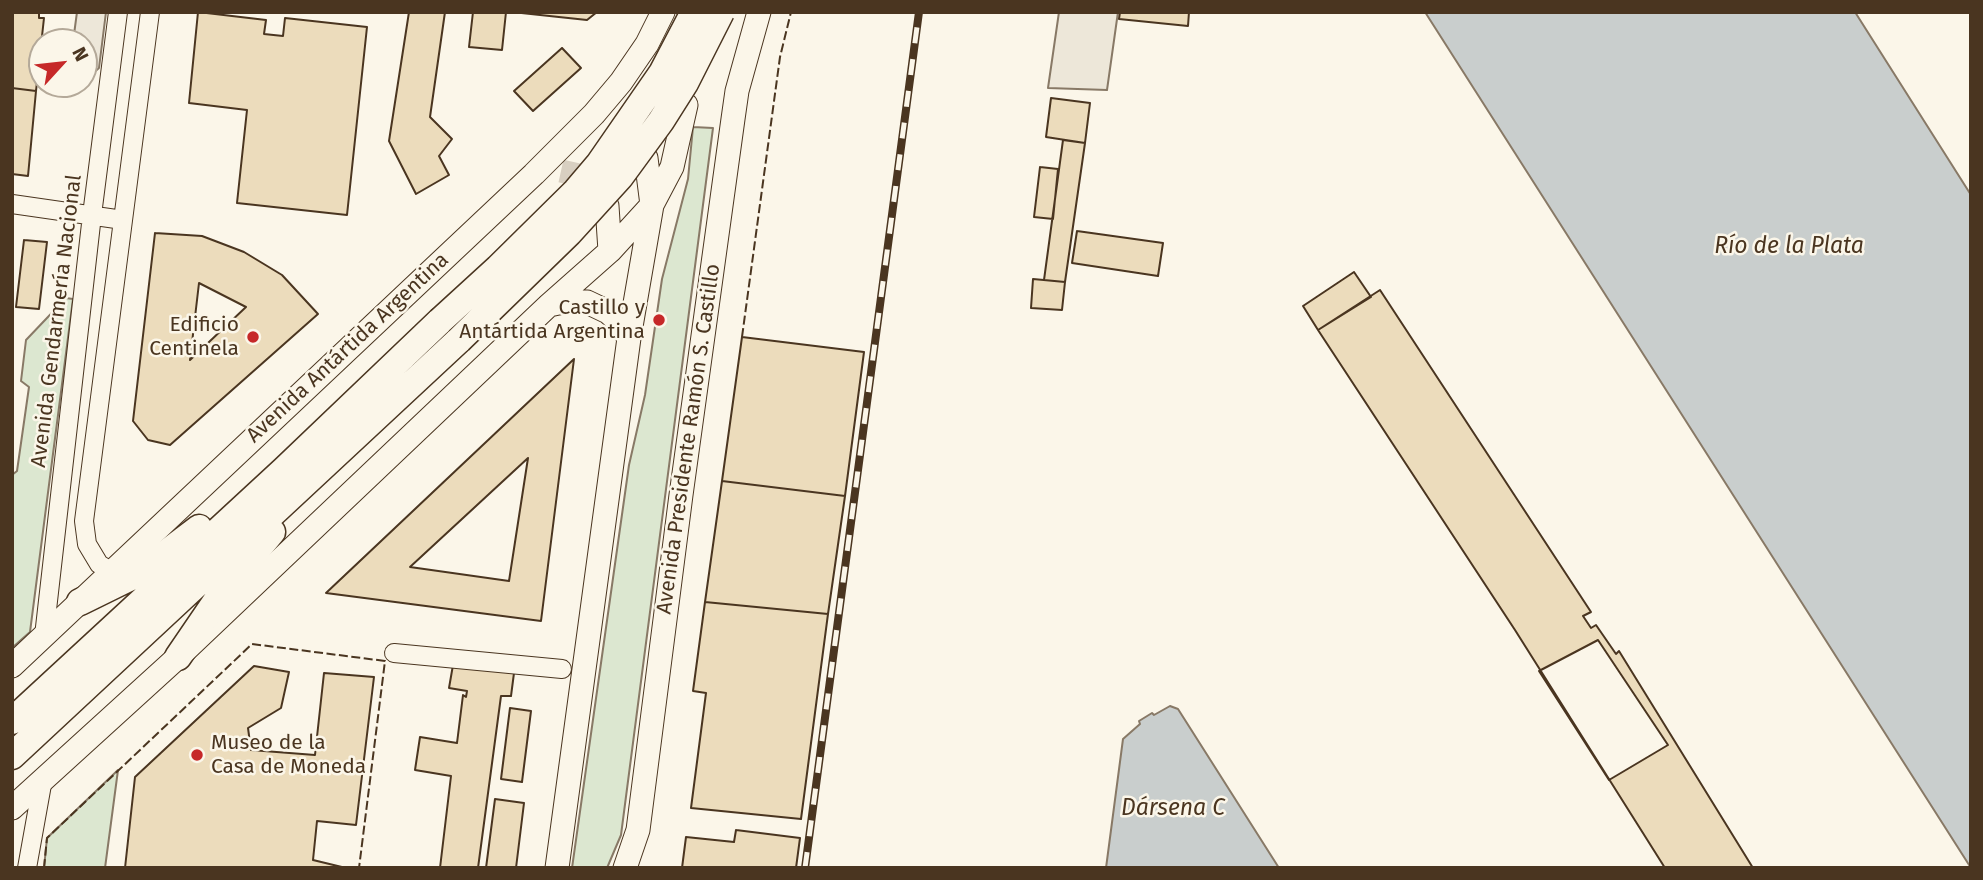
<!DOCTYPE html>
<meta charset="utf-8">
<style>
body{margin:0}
#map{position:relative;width:1983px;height:880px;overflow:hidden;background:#fbf6e9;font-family:"Fira Sans",sans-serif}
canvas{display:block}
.frame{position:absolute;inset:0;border:14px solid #4a3520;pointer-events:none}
.north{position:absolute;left:28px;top:28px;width:70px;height:70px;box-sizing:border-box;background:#fbf6e9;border:2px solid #b4a999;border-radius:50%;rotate:63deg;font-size:19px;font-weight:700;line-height:28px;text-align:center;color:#4a3520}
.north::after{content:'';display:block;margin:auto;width:24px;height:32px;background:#c62828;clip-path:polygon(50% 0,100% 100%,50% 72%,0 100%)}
</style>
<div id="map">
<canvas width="1983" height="880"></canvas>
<div class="frame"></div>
<div class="north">N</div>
</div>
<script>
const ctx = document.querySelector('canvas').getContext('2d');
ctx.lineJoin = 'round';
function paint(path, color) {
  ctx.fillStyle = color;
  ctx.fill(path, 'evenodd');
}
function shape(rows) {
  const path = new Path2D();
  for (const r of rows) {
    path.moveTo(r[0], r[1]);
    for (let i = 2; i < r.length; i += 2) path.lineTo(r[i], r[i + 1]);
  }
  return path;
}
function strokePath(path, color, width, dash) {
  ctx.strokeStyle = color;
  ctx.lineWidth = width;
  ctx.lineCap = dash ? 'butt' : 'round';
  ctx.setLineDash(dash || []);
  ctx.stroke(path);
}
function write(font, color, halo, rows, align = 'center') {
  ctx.font = font + ' "Fira Sans",sans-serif';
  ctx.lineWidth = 5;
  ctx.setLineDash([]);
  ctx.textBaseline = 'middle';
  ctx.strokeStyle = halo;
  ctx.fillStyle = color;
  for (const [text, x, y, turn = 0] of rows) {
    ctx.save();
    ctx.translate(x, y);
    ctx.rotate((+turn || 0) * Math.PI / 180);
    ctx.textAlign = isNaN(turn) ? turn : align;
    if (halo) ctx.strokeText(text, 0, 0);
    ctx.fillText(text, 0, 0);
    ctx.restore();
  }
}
const green = shape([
 [693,127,713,128,621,835,607,868,572,868,629,465,645,395,662,279,688,179,693,127],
 [66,298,73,299,30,632,12,648,12,475,17,471,29,387,21,381,26,340,66,298],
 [118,770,105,868,44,868,47,838,118,770]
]);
const parking = shape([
 [77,12,106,12,99,68,84,81,84,42,73,42,77,12],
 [1059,12,1118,12,1107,90,1048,88,1059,12]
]);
const water = shape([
 [1425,12,1855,12,1971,195,1971,868,1425,12],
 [1170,706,1178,709,1279,868,1106,868,1123,739,1140,724,1139,721,1152,713,1154,715,1170,706]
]);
const building = shape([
 [12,12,39,12,39,18,44,18,36,91,12,88,12,12],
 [198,12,266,20,264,34,283,36,285,18,367,27,347,215,237,203,247,110,189,103,198,12],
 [409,12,445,12,430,117,452,139,439,156,449,175,416,194,389,141,409,12],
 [473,12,506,12,502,50,469,47,473,12],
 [512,12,597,12,587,20,512,12],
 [1120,12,1189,12,1188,26,1119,19,1120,12],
 [562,48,581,68,533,111,514,91,562,48],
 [12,88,36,91,28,176,12,174,12,88],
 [1051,98,1090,103,1085,143,1046,137,1051,98],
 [1063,140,1085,143,1065,282,1044,280,1063,140],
 [1040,167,1058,169,1053,219,1034,217,1040,167],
 [1077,231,1163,243,1158,276,1072,263,1077,231],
 [155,233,202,236,244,252,282,275,318,314,170,445,148,440,133,421,155,233],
 [199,283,246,307,190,360,199,283],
 [24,240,47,242,39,309,16,307,24,240],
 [1354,272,1371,297,1318,330,1303,306,1354,272],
 [1033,279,1065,282,1062,310,1031,308,1033,279],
 [1380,290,1591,612,1583,616,1591,628,1596,625,1616,654,1619,651,1753,868,1665,868,1515,630,1318,330,1380,290],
 [742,337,864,352,845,496,722,481,742,337],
 [574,359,541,621,326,593,574,359],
 [528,458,509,581,410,567,528,458],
 [722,481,845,496,828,614,705,602,722,481],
 [705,602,828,614,801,819,691,808,706,693,693,691,705,602],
 [1598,640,1668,745,1609,780,1539,671,1598,640],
 [453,665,514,673,511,696,501,696,478,868,440,868,451,776,415,770,420,737,457,743,463,695,466,697,467,691,449,688,453,665],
 [254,666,289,672,281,708,248,728,251,750,315,755,324,673,374,677,356,825,317,821,313,860,346,868,125,868,135,777,254,666],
 [510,708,531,711,522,782,501,779,510,708],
 [495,799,524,803,516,868,486,868,495,799],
 [736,830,800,838,796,868,682,868,686,837,734,842,736,830]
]);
const majorTunnel = shape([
 [561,171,579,175,594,186,598,192]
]);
const minor = shape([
 [12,204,123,220],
 [112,572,99,564,87,544,84,521,150,12],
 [44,636,92,215,118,12],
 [394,653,562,669],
 [27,868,43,779]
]);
const major = shape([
 [607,206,610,251],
 [549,305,568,301,587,302,608,312,619,322,629,338],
 [12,666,534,174,594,114,621,82,647,44,663,12],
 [12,808,178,657,549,305,610,251,652,205,672,167,686,105],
 [557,868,629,338,652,205,646,158],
 [625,868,638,830,681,495,733,119,737,91,759,12]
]);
const highway = shape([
 [80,602,141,572,199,528],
 [178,657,223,591,272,532],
 [12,721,284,470,440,321],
 [12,756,459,340]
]);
const rail = shape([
 [805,868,919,12]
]);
const highwayBridge = shape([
 [440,321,498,268,576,191,599,164,662,73,694,12],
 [459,340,569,233,620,177,661,121,685,83,721,12]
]);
const fence = shape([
 [742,337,780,57,791,12],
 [44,868,47,838,252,644,385,661,359,868]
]);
const markers = [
 [659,320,7,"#c62828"],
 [253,337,7,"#c62828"],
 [197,755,7,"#c62828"]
];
const poiNames = [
 ["Castillo y",645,308],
 ["Antártida Argentina",645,332],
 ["Edificio",239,325],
 ["Centinela",239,349],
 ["Museo de la",211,743,"left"],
 ["Casa de Moneda",211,767,"left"]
];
const streetNames = [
 ["Avenida Gendarmería Nacional",57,321,-83],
 ["Avenida Antártida Argentina",348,348,-43],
 ["Avenida Presidente Ramón S. Castillo",689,439,-82]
];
const waterNames = [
 ["Río de la Plata",1789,247],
 ["Dársena C",1173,809]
];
paint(green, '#dce7d0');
strokePath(green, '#887966', 2);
paint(parking, '#ede7d9');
strokePath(parking, '#887966', 2);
paint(water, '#c9cecd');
strokePath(water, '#887966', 2);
paint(building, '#ecdcbc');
strokePath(building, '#4a3520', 2);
strokePath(majorTunnel, '#d8cfc1', 23, [23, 11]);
strokePath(minor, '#4a3520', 20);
strokePath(major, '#4a3520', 25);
strokePath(highway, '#4a3520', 29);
strokePath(minor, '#fbf6e9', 18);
strokePath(major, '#fbf6e9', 23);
strokePath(highway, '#fbf6e9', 26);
strokePath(rail, '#4a3520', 8);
strokePath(rail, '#fbf6e9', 5, [16]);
strokePath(highwayBridge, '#4a3520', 29, []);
strokePath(highwayBridge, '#fbf6e9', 26);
strokePath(fence, '#4a3520', 2, [9, 3.5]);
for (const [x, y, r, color] of markers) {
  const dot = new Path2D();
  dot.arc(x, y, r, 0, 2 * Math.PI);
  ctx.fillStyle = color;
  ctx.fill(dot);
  strokePath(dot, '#fbf6e9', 2.5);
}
write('21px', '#4a3520', '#fbf6e9', poiNames, 'right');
write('21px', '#4a3520', '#fbf6e9', streetNames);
write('italic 23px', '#4a3520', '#fbf6e9', waterNames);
</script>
